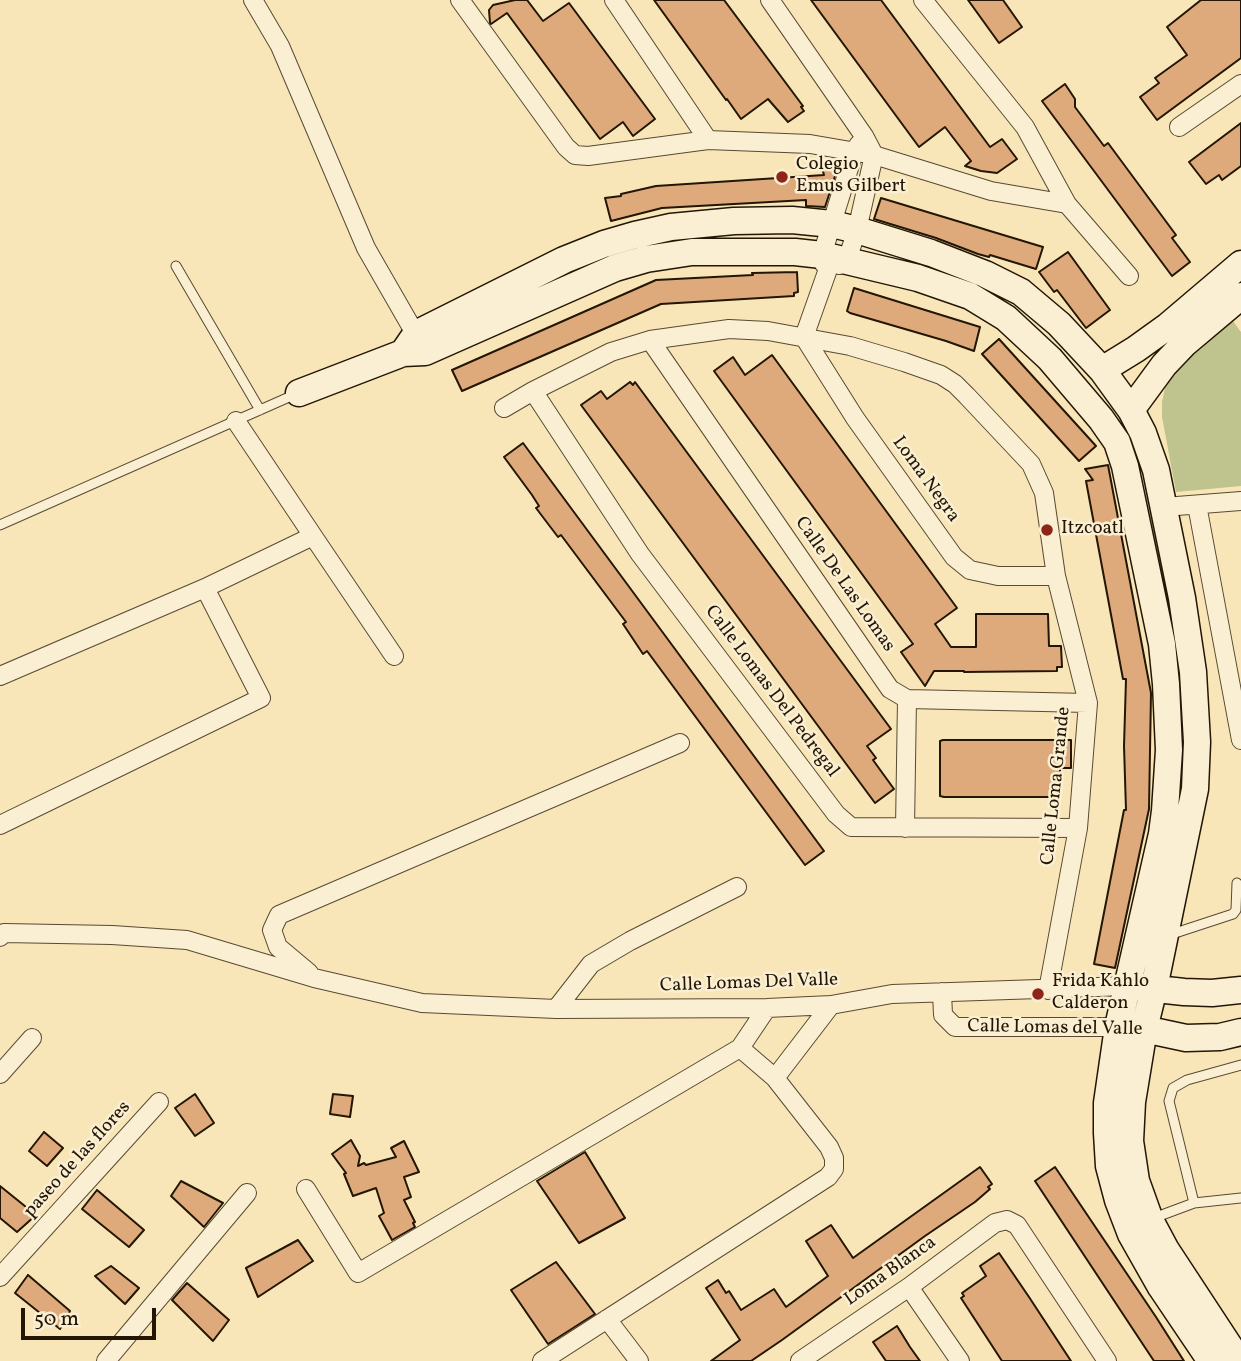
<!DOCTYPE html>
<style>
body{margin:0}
#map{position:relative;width:1241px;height:1361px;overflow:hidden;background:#f8e6b9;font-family:Vollkorn,serif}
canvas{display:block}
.scale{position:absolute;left:21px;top:1308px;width:135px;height:32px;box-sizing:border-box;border:4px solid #231604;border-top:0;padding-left:9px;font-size:21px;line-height:24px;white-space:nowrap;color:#231604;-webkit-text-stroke:5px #faefd2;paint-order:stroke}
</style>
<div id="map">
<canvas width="1241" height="1361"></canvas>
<div class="scale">50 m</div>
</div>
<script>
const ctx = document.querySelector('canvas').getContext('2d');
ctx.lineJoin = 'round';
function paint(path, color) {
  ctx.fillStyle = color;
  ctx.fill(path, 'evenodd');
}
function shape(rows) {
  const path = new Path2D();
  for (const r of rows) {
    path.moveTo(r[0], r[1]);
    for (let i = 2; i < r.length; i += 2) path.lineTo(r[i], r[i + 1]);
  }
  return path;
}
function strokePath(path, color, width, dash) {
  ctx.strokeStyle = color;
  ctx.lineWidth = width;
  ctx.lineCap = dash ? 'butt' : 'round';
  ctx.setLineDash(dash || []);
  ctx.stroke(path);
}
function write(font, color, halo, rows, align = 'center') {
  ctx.font = font + ' Vollkorn,serif';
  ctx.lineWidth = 5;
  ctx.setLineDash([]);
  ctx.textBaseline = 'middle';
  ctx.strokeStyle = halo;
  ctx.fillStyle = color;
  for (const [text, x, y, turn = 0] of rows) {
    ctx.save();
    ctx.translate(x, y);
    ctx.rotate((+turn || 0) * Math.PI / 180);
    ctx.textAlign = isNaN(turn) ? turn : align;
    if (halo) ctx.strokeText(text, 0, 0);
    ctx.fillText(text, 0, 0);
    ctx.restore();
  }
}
const green = shape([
 [1233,321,1241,332,1241,486,1176,492,1162,417,1162,402,1165,388,1173,375,1183,363]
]);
const building = shape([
 [515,0,527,0,543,21,569,3,655,119,633,136,623,122,600,139,507,13,491,24,490,23,489,10,493,5,515,0],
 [654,0,724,0,803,106,801,107,804,111,788,122,768,99,741,119,727,99,726,100,654,0],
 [811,0,881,0,990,147,1002,139,1017,159,997,173,981,171,965,166,971,161,945,127,919,147,811,0],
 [968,0,1003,0,1022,27,999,43,968,0],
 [1201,0,1241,0,1241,58,1157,120,1140,97,1159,83,1155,78,1187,55,1167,27,1201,0],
 [1065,84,1075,99,1075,107,1104,146,1108,143,1176,235,1172,238,1190,262,1172,276,1042,101,1065,84],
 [1241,123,1241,166,1222,180,1219,175,1206,184,1189,162,1241,123],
 [822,168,832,168,837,170,825,207,806,206,806,200,662,208,611,221,605,198,621,196,621,194,656,186,824,175,822,168],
 [881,198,1043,247,1036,269,990,255,989,257,978,254,936,238,874,219,881,198],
 [1068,252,1110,310,1086,328,1057,290,1054,292,1039,272,1068,252],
 [797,272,798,292,794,293,794,296,661,304,462,391,452,370,656,280,753,275,752,273,797,272],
 [854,288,980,327,974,351,946,341,850,313,847,311,854,288],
 [999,339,1096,446,1079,461,982,354,999,339],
 [772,355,957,608,935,624,951,647,976,647,976,614,1048,614,1049,646,1061,646,1062,667,1057,667,1057,671,964,672,964,671,934,671,925,686,901,652,913,644,714,371,733,357,745,375,772,355],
 [630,382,633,385,635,382,891,729,867,746,876,758,873,760,894,789,875,803,581,405,601,391,607,399,630,382],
 [523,443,824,851,805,865,647,651,643,654,623,624,626,622,561,535,558,537,536,508,539,506,532,495,504,457,523,443],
 [1108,465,1151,693,1149,809,1115,968,1094,964,1124,810,1126,810,1124,746,1126,679,1123,679,1086,481,1093,480,1085,469,1108,465],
 [943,740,1071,740,1071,768,1060,768,1060,797,944,797,940,796,940,741,943,740],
 [195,1094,214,1123,195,1136,175,1108,195,1094],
 [333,1094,353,1096,350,1117,330,1114,333,1094],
 [44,1132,63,1148,47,1166,29,1151,44,1132],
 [351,1140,360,1156,358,1166,364,1163,366,1165,396,1157,391,1148,404,1141,419,1172,404,1177,411,1197,404,1200,415,1222,413,1223,415,1227,392,1240,379,1216,384,1213,376,1188,353,1196,344,1174,346,1173,332,1154,351,1140],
 [585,1152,625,1218,579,1243,537,1181,585,1152],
 [980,1167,992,1184,988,1187,990,1189,975,1202,925,1236,782,1340,751,1361,711,1361,740,1340,706,1288,718,1280,726,1293,729,1291,741,1310,774,1289,786,1307,828,1276,806,1241,831,1225,853,1258,980,1167],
 [1055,1167,1156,1317,1184,1361,1154,1361,1148,1352,1035,1181,1055,1167],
 [181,1181,223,1203,204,1227,171,1196,181,1181],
 [0,1186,36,1215,17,1232,0,1218,0,1186],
 [97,1190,144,1230,129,1247,82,1209,97,1190],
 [298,1240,313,1261,258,1297,246,1268,298,1240],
 [999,1253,1029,1297,1071,1361,1002,1361,961,1298,964,1296,962,1293,986,1276,980,1266,999,1253],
 [556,1262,595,1314,548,1344,511,1290,556,1262],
 [111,1266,139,1288,125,1304,95,1276,111,1266],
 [28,1275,70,1311,60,1329,15,1293,28,1275],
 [187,1283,229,1320,213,1341,172,1300,187,1283],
 [897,1326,910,1347,920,1361,886,1361,873,1342,897,1326]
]);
const lane = shape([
 [176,266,260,410],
 [0,525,296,394],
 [1169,935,1233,914,1236,910,1237,883],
 [1194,1203,1169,1101,1173,1088,1187,1080,1241,1065],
 [1151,1219,1194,1203,1241,1198]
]);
const street = shape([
 [253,0,280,46,366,248,420,342],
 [460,0,566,147,575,155,588,156,708,140,810,144,874,155,991,191,1067,204],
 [614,0,708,140],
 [770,0,864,136,874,155,857,230,847,260,839,265],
 [923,0,1025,127,1067,204,1129,276],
 [1179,127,1241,84],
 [824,264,822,255,854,152,859,144],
 [827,272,804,337,855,418,954,557,970,570,998,576,1056,576],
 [650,340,890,689,907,699,1088,703],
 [533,391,640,554,836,814,851,827,1078,828],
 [504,408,533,391,611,352,650,340,729,329,768,331,850,346,904,362,941,375,955,384,967,396,1031,464,1044,493,1056,576,1088,703,1078,828,1048,990],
 [1197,505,1241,740],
 [1164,507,1241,501],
 [313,536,394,656],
 [0,676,205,588,313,536,236,421],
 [0,825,261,698,205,588],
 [905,828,907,699],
 [0,937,4,933,112,935,187,940,314,978,422,1003,556,1009,767,1008,831,1005,892,994,1127,986],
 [309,973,278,947,272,930,279,915,680,743],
 [942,992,943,1015,955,1027,1118,1027],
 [556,1009,591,964,630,941,737,887],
 [0,1074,32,1038],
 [775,1078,831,1005],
 [306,1189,358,1273,740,1048,767,1008],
 [0,1277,159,1102],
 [909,1287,960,1361],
 [607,1319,639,1361],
 [106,1361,247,1193],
 [542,1361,828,1177,834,1169,834,1158,829,1147,775,1078,740,1048],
 [800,1361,909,1287,995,1223,1007,1220,1017,1225,1107,1361]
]);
const secondary = shape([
 [403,353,416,334,564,260,604,244,635,235,671,227,734,221,792,220,832,224,857,230,931,253,985,274,1021,292,1059,324,1102,370,1131,410,1143,433,1156,470,1182,598,1193,672,1197,742,1195,789,1154,988,1144,1029,1132,1102,1130,1141,1136,1181,1150,1220,1166,1250,1239,1361],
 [1102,370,1136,349,1168,326,1241,264],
 [299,393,403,353,425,352,615,268,646,259,692,252,795,252,822,255,918,278,970,296,1006,318,1050,359,1101,419,1117,442,1125,466,1162,644,1166,684,1169,750,1165,811,1162,834,1118,1027,1107,1103,1107,1133,1109,1166,1118,1200,1131,1234,1161,1287,1211,1361],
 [1131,410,1164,365,1184,344,1241,296],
 [1138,987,1184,992,1212,993,1241,990],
 [1127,1028,1144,1029,1186,1038,1220,1037,1241,1032]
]);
const markers = [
 [782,177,7,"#8f2418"],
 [1047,530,7,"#8f2418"],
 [1038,994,7,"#8f2418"]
];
const poiNames = [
 ["Colegio",796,166],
 ["Emus Gilbert",796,188],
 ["Itzcoatl",1061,530],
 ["Frida Kahlo",1052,983],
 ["Calderon",1052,1005]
];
const streetNames = [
 ["Loma Negra",925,480,54],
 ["Calle De Las Lomas",844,585,55],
 ["Calle Lomas Del Pedregal",771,692,53],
 ["Calle Loma Grande",1057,786,-84],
 ["Calle Lomas Del Valle",749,984,-2],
 ["Calle Lomas del Valle",1055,1029,1],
 ["paseo de las flores",78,1160,-48],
 ["Loma Blanca",891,1272,-35]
];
paint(green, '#bfc48e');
paint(building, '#dea97b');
strokePath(building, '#231604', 2);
strokePath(lane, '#584a31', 11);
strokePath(street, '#584a31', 20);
strokePath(secondary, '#231604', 29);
strokePath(lane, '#faefd2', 9);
strokePath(street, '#faefd2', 18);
strokePath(secondary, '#faefd2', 26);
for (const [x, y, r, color] of markers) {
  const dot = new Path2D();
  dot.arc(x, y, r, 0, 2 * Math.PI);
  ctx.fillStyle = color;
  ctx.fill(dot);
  strokePath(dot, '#faefd2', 2.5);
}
write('19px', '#231604', '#faefd2', poiNames, 'left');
write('19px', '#231604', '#faefd2', streetNames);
</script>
